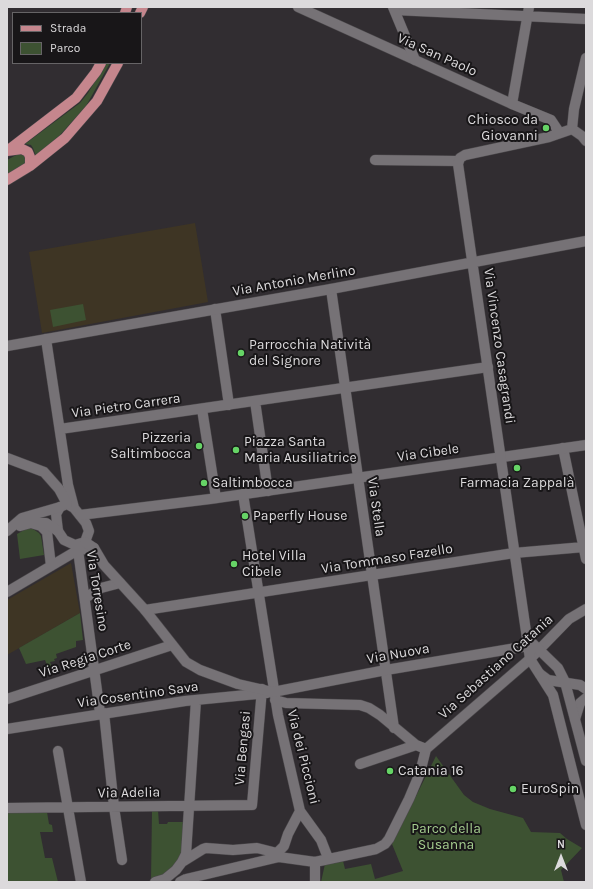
<!DOCTYPE html>
<meta charset="utf-8">
<style>
body{margin:0}
#map{position:relative;width:593px;height:889px;overflow:hidden;background:#312d31;font-family:Karla,sans-serif}
canvas{display:block}
.frame{position:absolute;inset:0;border:8px solid #dcdadc;pointer-events:none}
.legend{position:absolute;left:12px;top:12px;width:130px;height:52px;box-sizing:border-box;background:#181618;border:1px solid #666466;margin:0;padding:5px 7px;list-style:none;font-size:12px;color:#dcdadc}
.legend li{display:flex;align-items:center;gap:8px;height:20px}
.legend b{width:20px;border:1px solid #666466}
.north{position:absolute;left:541px;top:837px;width:40px;height:40px;-webkit-text-stroke:3px #181618;paint-order:stroke;rotate:0deg;font-size:11px;font-weight:700;line-height:16px;text-align:center;color:#dcdadc}
.north::after{content:'';display:block;margin:auto;width:14px;height:18px;background:#dcdadc;clip-path:polygon(50% 0,100% 100%,50% 72%,0 100%)}
</style>
<div id="map">
<canvas width="593" height="889"></canvas>
<div class="frame"></div>
<ul class="legend">
<li><b style="height:5px;background:#c5868d"></b>Strada</li>
<li><b style="height:11px;background:#3d5232"></b>Parco</li>
</ul>
<div class="north">N</div>
</div>
<script>
const ctx = document.querySelector('canvas').getContext('2d');
ctx.lineJoin = 'round';
function paint(path, color) {
  ctx.fillStyle = color;
  ctx.fill(path, 'evenodd');
}
function shape(rows) {
  const path = new Path2D();
  for (const r of rows) {
    path.moveTo(r[0], r[1]);
    for (let i = 2; i < r.length; i += 2) path.lineTo(r[i], r[i + 1]);
  }
  return path;
}
function strokePath(path, color, width, dash) {
  ctx.strokeStyle = color;
  ctx.lineWidth = width;
  ctx.lineCap = dash ? 'butt' : 'round';
  ctx.setLineDash(dash || []);
  ctx.stroke(path);
}
function write(font, color, halo, rows, align = 'center') {
  ctx.font = font + ' Karla,sans-serif';
  ctx.lineWidth = 4;
  ctx.setLineDash([]);
  ctx.textBaseline = 'middle';
  ctx.strokeStyle = halo;
  ctx.fillStyle = color;
  for (const [text, x, y, turn = 0] of rows) {
    ctx.save();
    ctx.translate(x, y);
    ctx.rotate((+turn || 0) * Math.PI / 180);
    ctx.textAlign = isNaN(turn) ? turn : align;
    if (halo) ctx.strokeText(text, 0, 0);
    ctx.fillText(text, 0, 0);
    ctx.restore();
  }
}
const education = shape([
 [195,223,208,302,42,333,29,252],
 [71,563,80,613,7,655,7,600]
]);
const green = shape([
 [106,63,110,63,86,106,60,135,36,156,33,148,31,145,25,144,80,103,88,93],
 [18,154,24,155,26,161,25,165,7,174,7,160],
 [83,304,86,320,53,327,50,310],
 [26,529,33,529,39,533,41,536,44,555,20,559,17,534],
 [80,613,83,640,76,641,76,647,56,654,57,658,54,659,55,661,50,662,52,667,48,668,45,660,26,664,19,648],
 [436,756,464,795,473,802,490,809,523,818,531,832,560,833,567,839,582,848,561,870,564,882,321,882,325,864,343,861,345,869,371,864,375,879,403,871,392,844],
 [158,810,159,824,167,824,168,822,184,822,182,853,173,869,151,881,152,811],
 [47,812,49,824,52,825,53,832,40,832,45,858,52,858,58,882,7,882,7,813]
]);
const minor = shape([
 [298,7,415,60],
 [395,10,586,19],
 [512,104,529,7],
 [375,160,458,161],
 [331,289,394,728],
 [215,309,229,405],
 [46,339,68,485,74,508],
 [255,401,268,491],
 [202,409,216,498],
 [60,429,488,367],
 [563,448,586,559],
 [243,494,278,715,300,811,321,840,328,858],
 [67,504,74,508,86,523,89,531,85,542,75,545,64,540,58,531,56,514,60,507,67,504],
 [31,523,41,526,47,532,51,566],
 [75,545,78,550,100,713],
 [7,592,78,550,94,548],
 [85,598,101,588,120,583],
 [145,610,514,553,584,547],
 [7,699,172,645],
 [275,700,286,703,360,705,369,708,380,715,416,745,426,749],
 [104,713,114,807,122,860],
 [7,729,185,701,267,693],
 [426,749,530,659,569,619,586,609],
 [58,751,81,882],
 [360,764,416,745],
 [7,808,252,805,262,689],
 [277,853,284,846,288,834,300,811],
 [182,862,186,854,196,700],
 [315,862,315,882],
 [155,882,165,879,176,870,182,862,203,849,206,848,233,850,257,848,277,853,279,857,315,862,376,849,385,844,389,839,409,799,420,773,426,749],
 [180,882,186,879,279,857]
]);
const tertiary = shape([
 [80,515,210,499,586,445],
 [85,542,94,548,104,565,145,610,186,662,200,670,238,684,273,692,386,670,528,646],
 [540,674,548,680,580,685,586,689],
 [575,719,580,703,586,698]
]);
const secondary = shape([
 [393,7,415,60,512,104,551,120,559,132],
 [572,129,549,137,465,155,460,158,458,164,530,659,553,695,586,825],
 [572,129,574,109,586,58],
 [572,129,582,136,586,141],
 [7,346,331,289,586,241],
 [7,458,44,472,59,489,67,504],
 [20,526,31,523,46,523,58,531],
 [7,531,22,518,60,507],
 [527,638,558,668,565,682,586,761]
]);
const primary = shape([
 [125,13,127,7],
 [140,13,143,7],
 [7,151,76,98,96,72,101,63],
 [7,151,22,149,28,152,30,157,30,166],
 [7,180,30,166,65,138,97,101,118,63]
]);
const markers = [
 [546,128,4,"#66d466"],
 [241,353,4,"#66d466"],
 [199,446,4,"#66d466"],
 [236,450,4,"#66d466"],
 [517,468,4,"#66d466"],
 [204,483,4,"#66d466"],
 [245,516,4,"#66d466"],
 [234,564,4,"#66d466"],
 [390,771,4,"#66d466"],
 [513,789,4,"#66d466"]
];
const streetNames = [
 ["Via San Paolo",437,55,24],
 ["Via Antonio Merlino",294,281,-10],
 ["Via Vincenzo Casagrandi",499,346,82],
 ["Via Pietro Carrera",126,406,-8],
 ["Via Cibele",428,453,-8],
 ["Via Stella",376,507,82],
 ["Via Tommaso Fazello",387,559,-9],
 ["Via Torresino",97,591,81],
 ["Via Nuova",398,654,-10],
 ["Via Regia Corte",85,659,-18],
 ["Via Sebastiano Catania",496,667,-42],
 ["Via Cosentino Sava",138,695,-8],
 ["Via Bengasi",243,748,-85],
 ["Via dei Piccioni",303,757,76],
 ["Via Adelia",129,793,-1]
];
const poiNames = [
 ["Chiosco da",538,120,"right"],
 ["Giovanni",538,136,"right"],
 ["Parrocchia Natività",249,345],
 ["del Signore",249,361],
 ["Pizzeria",191,438,"right"],
 ["Saltimbocca",191,454,"right"],
 ["Piazza Santa",244,442],
 ["Maria Ausiliatrice",244,458],
 ["Saltimbocca",212,483],
 ["Farmacia Zappalà",517,483,"center"],
 ["Paperfly House",253,516],
 ["Hotel Villa",242,556],
 ["Cibele",242,572],
 ["Catania 16",398,771],
 ["EuroSpin",521,789]
];
const parkNames = [
 ["Parco della",446,829],
 ["Susanna",446,845]
];
paint(education, '#3e3524');
paint(green, '#3d5232');
strokePath(minor, '#4c494c', 11);
strokePath(tertiary, '#4c494c', 11);
strokePath(secondary, '#4c494c', 11);
strokePath(primary, '#4c494c', 11);
strokePath(minor, '#767276', 10);
strokePath(tertiary, '#767276', 10);
strokePath(secondary, '#767276', 10);
strokePath(primary, '#c5868d', 10);
for (const [x, y, r, color] of markers) {
  const dot = new Path2D();
  dot.arc(x, y, r, 0, 2 * Math.PI);
  ctx.fillStyle = color;
  ctx.fill(dot);
  strokePath(dot, '#181618', 1.5);
}
write('14px', '#dcdadc', '#181618', streetNames);
write('14px', '#dcdadc', '#181618', poiNames, 'left');
write('14px', '#a4cc8e', '#181618', parkNames);
</script>
